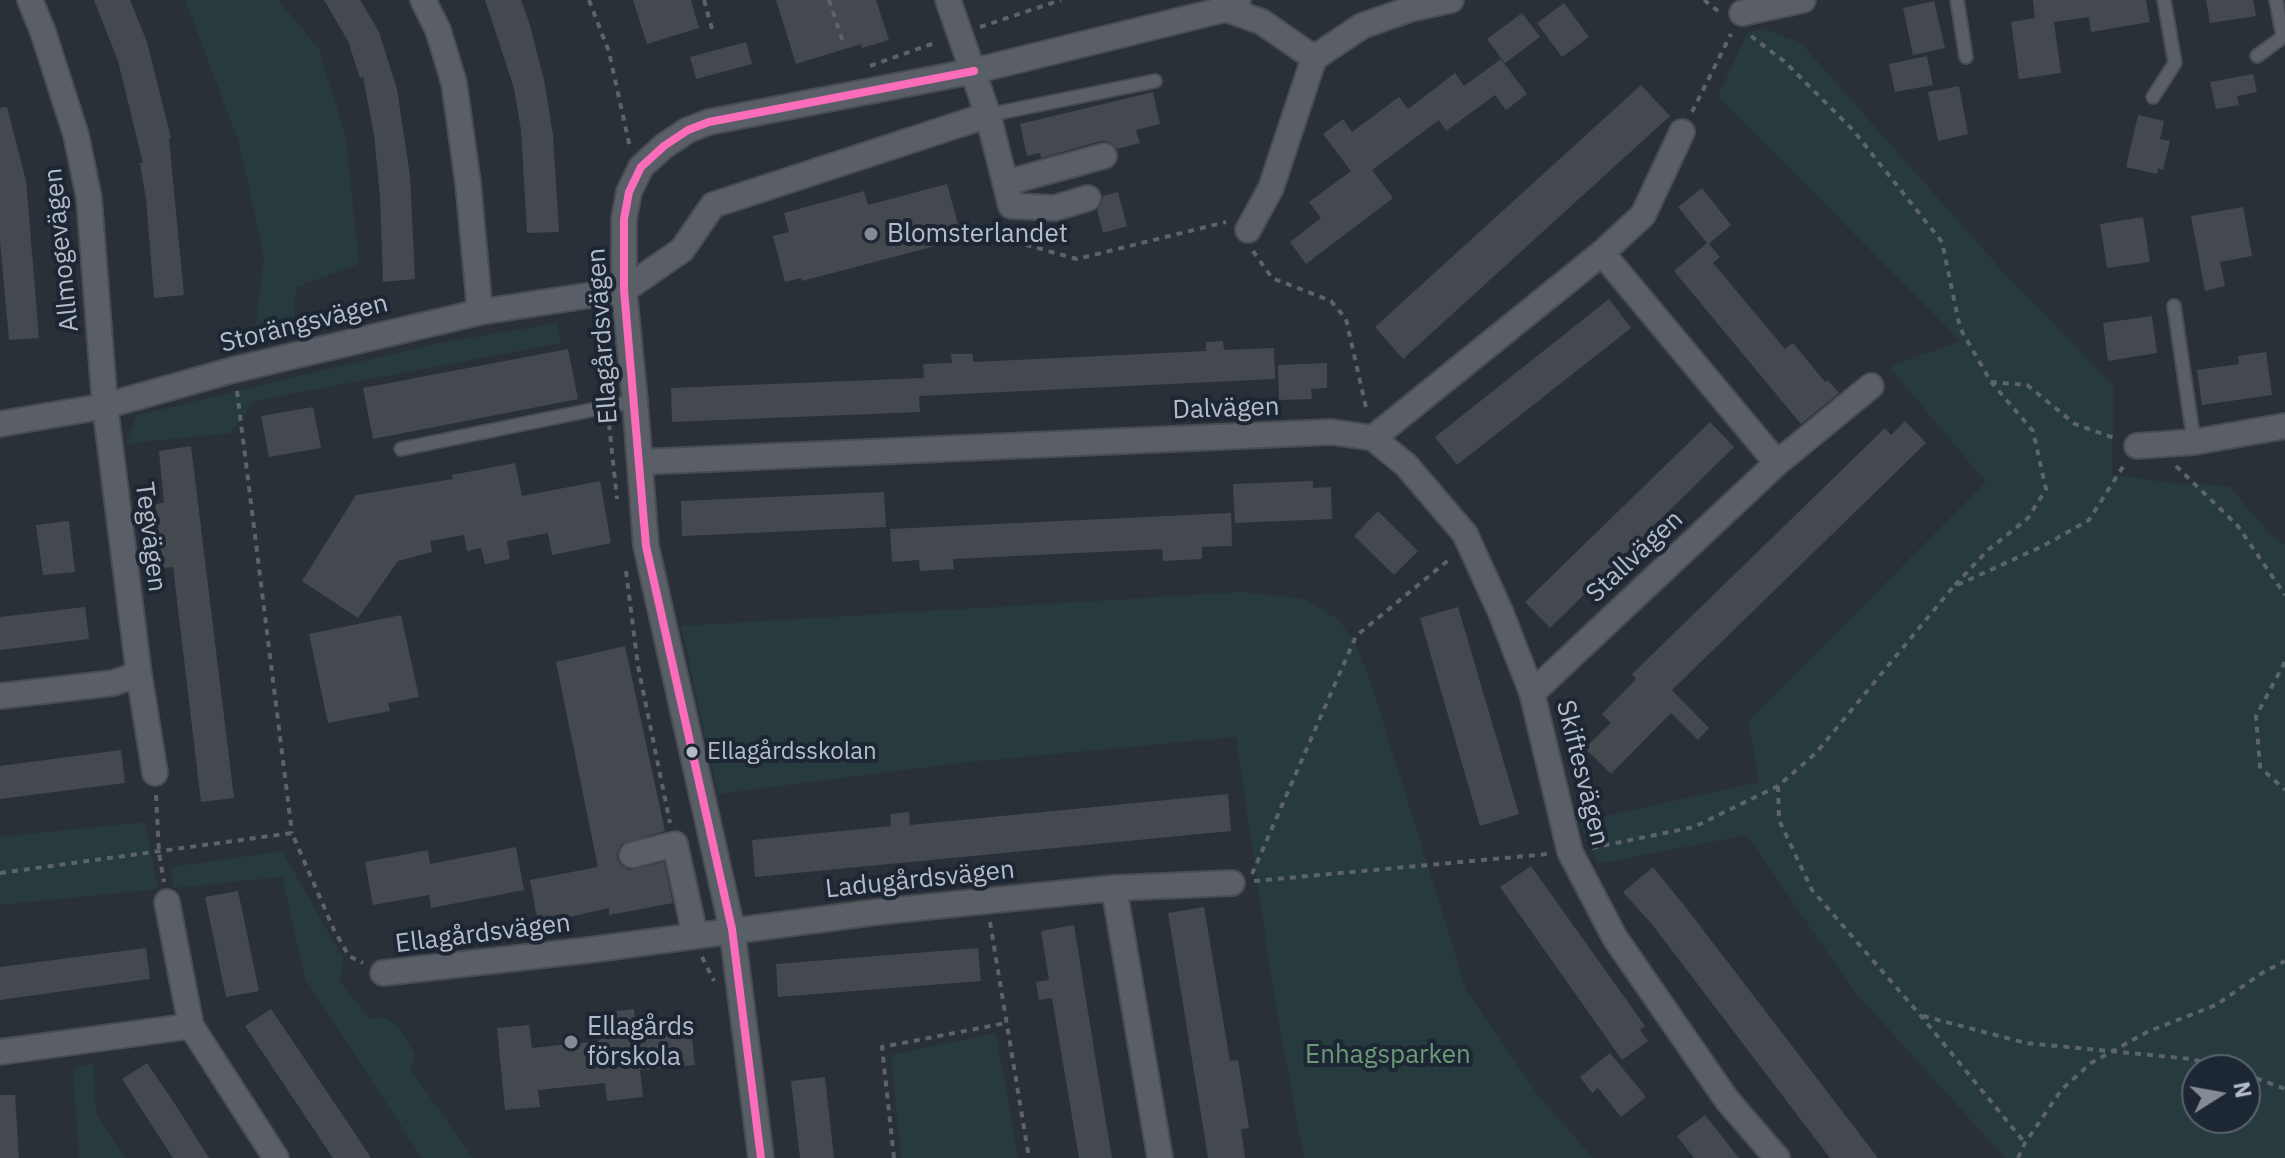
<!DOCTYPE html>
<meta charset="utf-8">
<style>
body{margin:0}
#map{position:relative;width:2285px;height:1158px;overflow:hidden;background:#2a3038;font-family:"IBM Plex Sans",sans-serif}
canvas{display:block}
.north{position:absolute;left:2181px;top:1054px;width:80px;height:80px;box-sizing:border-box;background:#1d2633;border:2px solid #59626f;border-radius:50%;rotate:79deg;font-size:22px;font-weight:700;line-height:32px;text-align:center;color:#b4bcc9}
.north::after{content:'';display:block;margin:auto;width:28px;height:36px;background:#848b96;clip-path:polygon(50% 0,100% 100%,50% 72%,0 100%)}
</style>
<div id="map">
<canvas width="2285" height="1158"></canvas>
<div class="north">N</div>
</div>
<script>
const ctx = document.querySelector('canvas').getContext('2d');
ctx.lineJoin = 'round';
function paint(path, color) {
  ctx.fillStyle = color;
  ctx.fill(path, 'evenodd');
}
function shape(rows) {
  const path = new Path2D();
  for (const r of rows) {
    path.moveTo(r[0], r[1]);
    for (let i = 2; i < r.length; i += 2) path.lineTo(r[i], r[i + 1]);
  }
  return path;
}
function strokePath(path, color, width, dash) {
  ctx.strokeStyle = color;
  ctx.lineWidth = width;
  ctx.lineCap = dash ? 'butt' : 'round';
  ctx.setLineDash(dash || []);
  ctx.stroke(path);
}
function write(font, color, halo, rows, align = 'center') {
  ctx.font = font + ' "IBM Plex Sans",sans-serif';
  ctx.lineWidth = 8;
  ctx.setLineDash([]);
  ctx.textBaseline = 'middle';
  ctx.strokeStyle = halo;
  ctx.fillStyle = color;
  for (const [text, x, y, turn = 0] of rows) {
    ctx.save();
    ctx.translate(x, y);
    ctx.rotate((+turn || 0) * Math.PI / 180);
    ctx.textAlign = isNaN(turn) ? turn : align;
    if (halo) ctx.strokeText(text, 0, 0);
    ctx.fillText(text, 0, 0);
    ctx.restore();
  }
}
const green = shape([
 [185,0,278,0,319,49,346,138,359,264,296,287,294,329,254,339,264,257,239,142],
 [1761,28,1801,43,2005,274,2114,386,2112,474,2170,483,2229,486,2271,535,2285,545,2285,1158,2005,1158,1853,990,1747,835,1598,864,1579,822,1759,782,1748,721,1986,482,1889,367,1960,341,1718,96,1747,34],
 [2197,1070,2245,1070,2245,1118,2197,1118],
 [557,323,561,343,254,401,231,433,125,444,137,415,439,343],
 [1242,592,1305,599,1339,620,1356,645,1371,683,1466,989,1538,1095,1593,1158,1304,1158,1275,1002,1236,737,960,763,718,794,681,626],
 [145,822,158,889,0,905,0,837],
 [282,851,344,960,339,980,369,1019,386,1018,400,1028,415,1055,410,1069,473,1158,422,1158,305,978,282,877,174,888,171,867],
 [996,1033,1018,1158,901,1158,891,1055],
 [93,1064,96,1113,125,1158,79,1158,73,1069]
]);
const building = shape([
 [94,0,130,0,147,42,171,138,169,139,184,295,154,298,146,199,140,163,143,163,118,61],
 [324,0,360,0,379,32,397,89,410,176,415,279,383,282,380,197,374,135,363,77,360,78,348,41],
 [485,0,521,0,529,22,544,80,553,135,559,232,527,233,521,130,514,88],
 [633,0,691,0,699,28,647,44],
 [776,0,876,0,889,40,862,48,861,44,796,64],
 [2033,0,2146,0,2150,22,2091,32,2089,17,2054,22,2061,73,2019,79,2011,22,2035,18],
 [2206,0,2253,0,2256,16,2210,23],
 [1934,1,1945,48,1913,55,1903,8],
 [1564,3,1589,37,1562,57,1537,23],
 [1522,13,1540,37,1505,63,1487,39],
 [746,42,752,64,696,79,690,57],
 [1927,56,1933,85,1895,92,1889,64],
 [1501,59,1527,94,1506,110,1495,95,1446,131,1439,120,1372,170,1393,198,1306,264,1290,242,1321,218,1309,202,1351,171,1323,134,1343,119,1352,132,1399,97,1408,109,1455,73,1464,86],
 [2253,74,2257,92,2237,96,2239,105,2216,109,2210,82],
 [1641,85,1670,116,1403,359,1375,327],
 [1959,86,1968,134,1938,141,1928,92],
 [1153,92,1160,124,1136,130,1140,143,1117,149,1109,142,1101,141,1041,158,1040,153,1027,156,1020,124],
 [7,107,26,181,39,338,9,340,0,241,0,108],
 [2138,115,2164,121,2160,139,2170,141,2163,170,2158,168,2157,174,2126,167],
 [947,184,962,239,802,281,801,278,785,282,773,236,789,232,784,213,864,191,868,205],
 [1702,188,1731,225,1709,244,1720,257,1713,263,1785,349,1793,343,1825,382,1828,380,1839,393,1801,424,1674,271,1707,243,1678,207],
 [1118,192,1127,226,1103,233,1097,210,1102,202,1103,196],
 [2243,207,2252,256,2220,262,2225,286,2205,291,2191,216],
 [2143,217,2150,262,2107,268,2100,224],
 [1609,299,1631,328,1457,465,1435,437],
 [2152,316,2157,353,2108,361,2103,323],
 [1223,341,1224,350,1274,348,1275,379,919,396,920,412,672,422,671,388,924,378,923,364,952,363,951,354,973,354,973,362,1206,351,1206,342],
 [568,349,578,399,373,439,363,388],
 [2266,352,2272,395,2202,405,2197,370,2239,364,2238,356],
 [1327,363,1327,388,1311,389,1312,399,1279,400,1278,365],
 [313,407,321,448,269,457,261,416],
 [1905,421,1926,443,1672,690,1709,728,1698,740,1671,713,1611,774,1585,748,1611,723,1602,714,1636,679,1632,674,1885,428,1891,435],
 [1710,422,1734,447,1550,628,1525,602],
 [191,446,234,798,201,802,173,567,163,568,155,504,164,503,159,451],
 [515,463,522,496,600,481,611,543,552,555,548,533,507,541,510,559,485,564,481,548,467,551,464,535,430,541,432,552,398,561,358,618,302,581,356,495,453,479,452,475],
 [1313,481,1313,488,1331,487,1332,519,1235,523,1233,484],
 [884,492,886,527,682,536,681,501],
 [1378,511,1418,551,1394,575,1354,536],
 [1231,513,1232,546,1202,547,1202,559,1163,561,1162,549,953,559,954,569,920,571,919,560,892,562,890,529],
 [69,521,75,572,43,575,36,525],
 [85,607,89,639,0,650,0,617],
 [1458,607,1519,814,1480,826,1420,618],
 [401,615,419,697,388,703,390,711,328,723,309,634],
 [625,646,665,831,622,844,618,850,617,858,621,865,629,870,664,862,673,903,609,915,609,908,538,924,530,880,598,867,556,662],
 [121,750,125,783,0,799,0,766],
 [1228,794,1231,831,755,877,752,840,891,826,890,814,909,812,910,825],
 [516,847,524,890,431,908,429,895,373,905,365,862,428,850,430,864],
 [1531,866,1645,1026,1640,1030,1648,1041,1622,1060,1500,887],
 [1653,867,1687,909,1878,1158,1830,1158,1651,923,1623,892],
 [238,891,259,991,226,997,205,897],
 [1204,907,1230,1061,1238,1060,1249,1128,1241,1129,1245,1158,1208,1158,1199,1102,1168,913],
 [1074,925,1098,1074,1112,1158,1079,1158,1052,998,1039,1000,1036,982,1049,980,1041,931],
 [146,948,150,979,0,1000,0,967],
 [978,948,981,981,778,997,776,964],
 [271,1009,356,1135,371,1158,333,1158,245,1026],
 [634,1009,636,1035,691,1030,695,1065,640,1070,643,1097,607,1101,605,1083,538,1090,540,1107,505,1110,497,1028,529,1025,532,1048,599,1041,597,1013],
 [1610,1053,1646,1097,1621,1117,1598,1088,1592,1093,1580,1077],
 [147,1063,175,1104,209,1158,173,1158,149,1121,122,1079],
 [825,1077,834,1158,800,1158,791,1081],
 [0,1095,15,1095,19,1158,0,1158],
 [1705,1115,1739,1158,1694,1158,1677,1136]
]);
const path = shape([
 [589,0,609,52,630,148],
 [704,0,712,29],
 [829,0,844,45],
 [1704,0,1718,11],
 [980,27,1061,0],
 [1751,36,1785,62,1853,130,1942,242,1960,328,1991,382,2027,385,2075,424,2117,439],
 [870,66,937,42],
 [1692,112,1731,34],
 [1014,228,1016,242,1077,259,1226,222],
 [1253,251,1272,278,1331,301,1346,319,1367,412],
 [591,274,599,253],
 [237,391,292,833],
 [609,424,617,499],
 [2176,466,2237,525,2285,595],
 [626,571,638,666,670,823],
 [1955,585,1988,550,2028,518,2046,489,2033,431,1991,382],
 [2285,662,2256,716,2260,767,2285,790],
 [1778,786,1779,820,1812,890,1921,1016,2025,1143],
 [156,795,159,853,164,882],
 [1592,848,1694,827,1778,786,1816,753,1953,587,2043,546,2089,520,2126,462],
 [0,873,292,833,334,930,349,956,363,963],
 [1252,874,1356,636,1451,558],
 [1254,881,1548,854],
 [990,922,1029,1158],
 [702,957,714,981],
 [1923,1016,2026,1043,2191,1059,2230,1070],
 [2245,1074,2285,1089],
 [894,1158,882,1047,1006,1023],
 [2018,1158,2025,1143,2062,1089,2091,1063,2147,1032,2216,1005,2262,973,2285,961]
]);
const lane = shape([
 [1957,0,1966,57],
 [2257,56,2283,37,2276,0],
 [2153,97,2175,63,2164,0],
 [988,115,1155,81],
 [2174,306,2194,442],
 [401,449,635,401]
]);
const street = shape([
 [423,0,438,30,454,83,468,183,480,312],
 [948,0,988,115,1011,206,1055,208,1088,198],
 [1226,9,1262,22,1314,58,1362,26,1410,9,1451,0],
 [1742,13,1803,0],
 [1005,183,1104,156],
 [1248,230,1271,188,1314,58],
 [0,424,105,406,233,370,480,312,624,290,682,250,713,205,988,115],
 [1373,438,1406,465,1465,534,1501,613,1532,693,1570,852,1615,938,1727,1100,1777,1158],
 [2137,446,2194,442,2285,426],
 [640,462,1332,432,1373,438,1602,253,1643,215,1682,132],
 [1777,463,1871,386],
 [139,674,155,773],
 [1532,693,1777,463,1602,253],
 [0,696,113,683,139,674,105,406,89,198,76,135,43,32,30,0],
 [632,855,675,844,695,935],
 [1114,888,1232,883],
 [167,902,191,1026],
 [383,973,589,950,877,912,1114,888,1160,1158],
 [0,1052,191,1026,276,1158],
 [761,1158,732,929,646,546,635,401,624,290,624,219,629,192,641,167,664,146,688,130,709,122,974,71,1226,9,1238,0]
]);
const bus1 = shape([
 [761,1158,732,929,646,546,624,290,624,219,629,192,641,167,664,146,688,130,709,122,974,71]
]);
const markers = [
 [871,234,8,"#848b96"],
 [692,752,7,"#b4bcc9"],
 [571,1042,8,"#848b96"]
];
const busNames = [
 ["Ellagårdsskolan",707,752]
];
const poiNames = [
 ["Blomsterlandet",887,234],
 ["Ellagårds",587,1027],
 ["förskola",587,1057]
];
const streetNames = [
 ["Allmogevägen",62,250,-96],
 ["Storängsvägen",304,324,-14],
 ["Ellagårdsvägen",603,336,-94],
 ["Dalvägen",1226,409,-2],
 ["Tegvägen",150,537,83],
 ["Stallvägen",1635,557,-43],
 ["Skiftesvägen",1582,773,76],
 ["Ladugårdsvägen",920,880,-6],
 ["Ellagårdsvägen",483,934,-7]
];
const parkNames = [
 ["Enhagsparken",1388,1055]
];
paint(green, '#273a3e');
paint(building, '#444950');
strokePath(lane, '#484c53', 16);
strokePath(street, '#484c53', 28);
strokePath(path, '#5d636a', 4, [6, 6]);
strokePath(lane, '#5a5e66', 12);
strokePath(street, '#5a5e66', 24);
strokePath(bus1, '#fb6dba', 8);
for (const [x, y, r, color] of markers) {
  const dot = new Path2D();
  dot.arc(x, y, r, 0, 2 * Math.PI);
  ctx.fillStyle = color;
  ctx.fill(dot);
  strokePath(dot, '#1d2633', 3);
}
write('24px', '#b4bcc9', '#1d2633', busNames, 'left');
write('26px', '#b4bcc9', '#1d2633', poiNames, 'left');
write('26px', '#b4bcc9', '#1d2633', streetNames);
write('26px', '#6b9a76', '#1d2633', parkNames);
</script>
